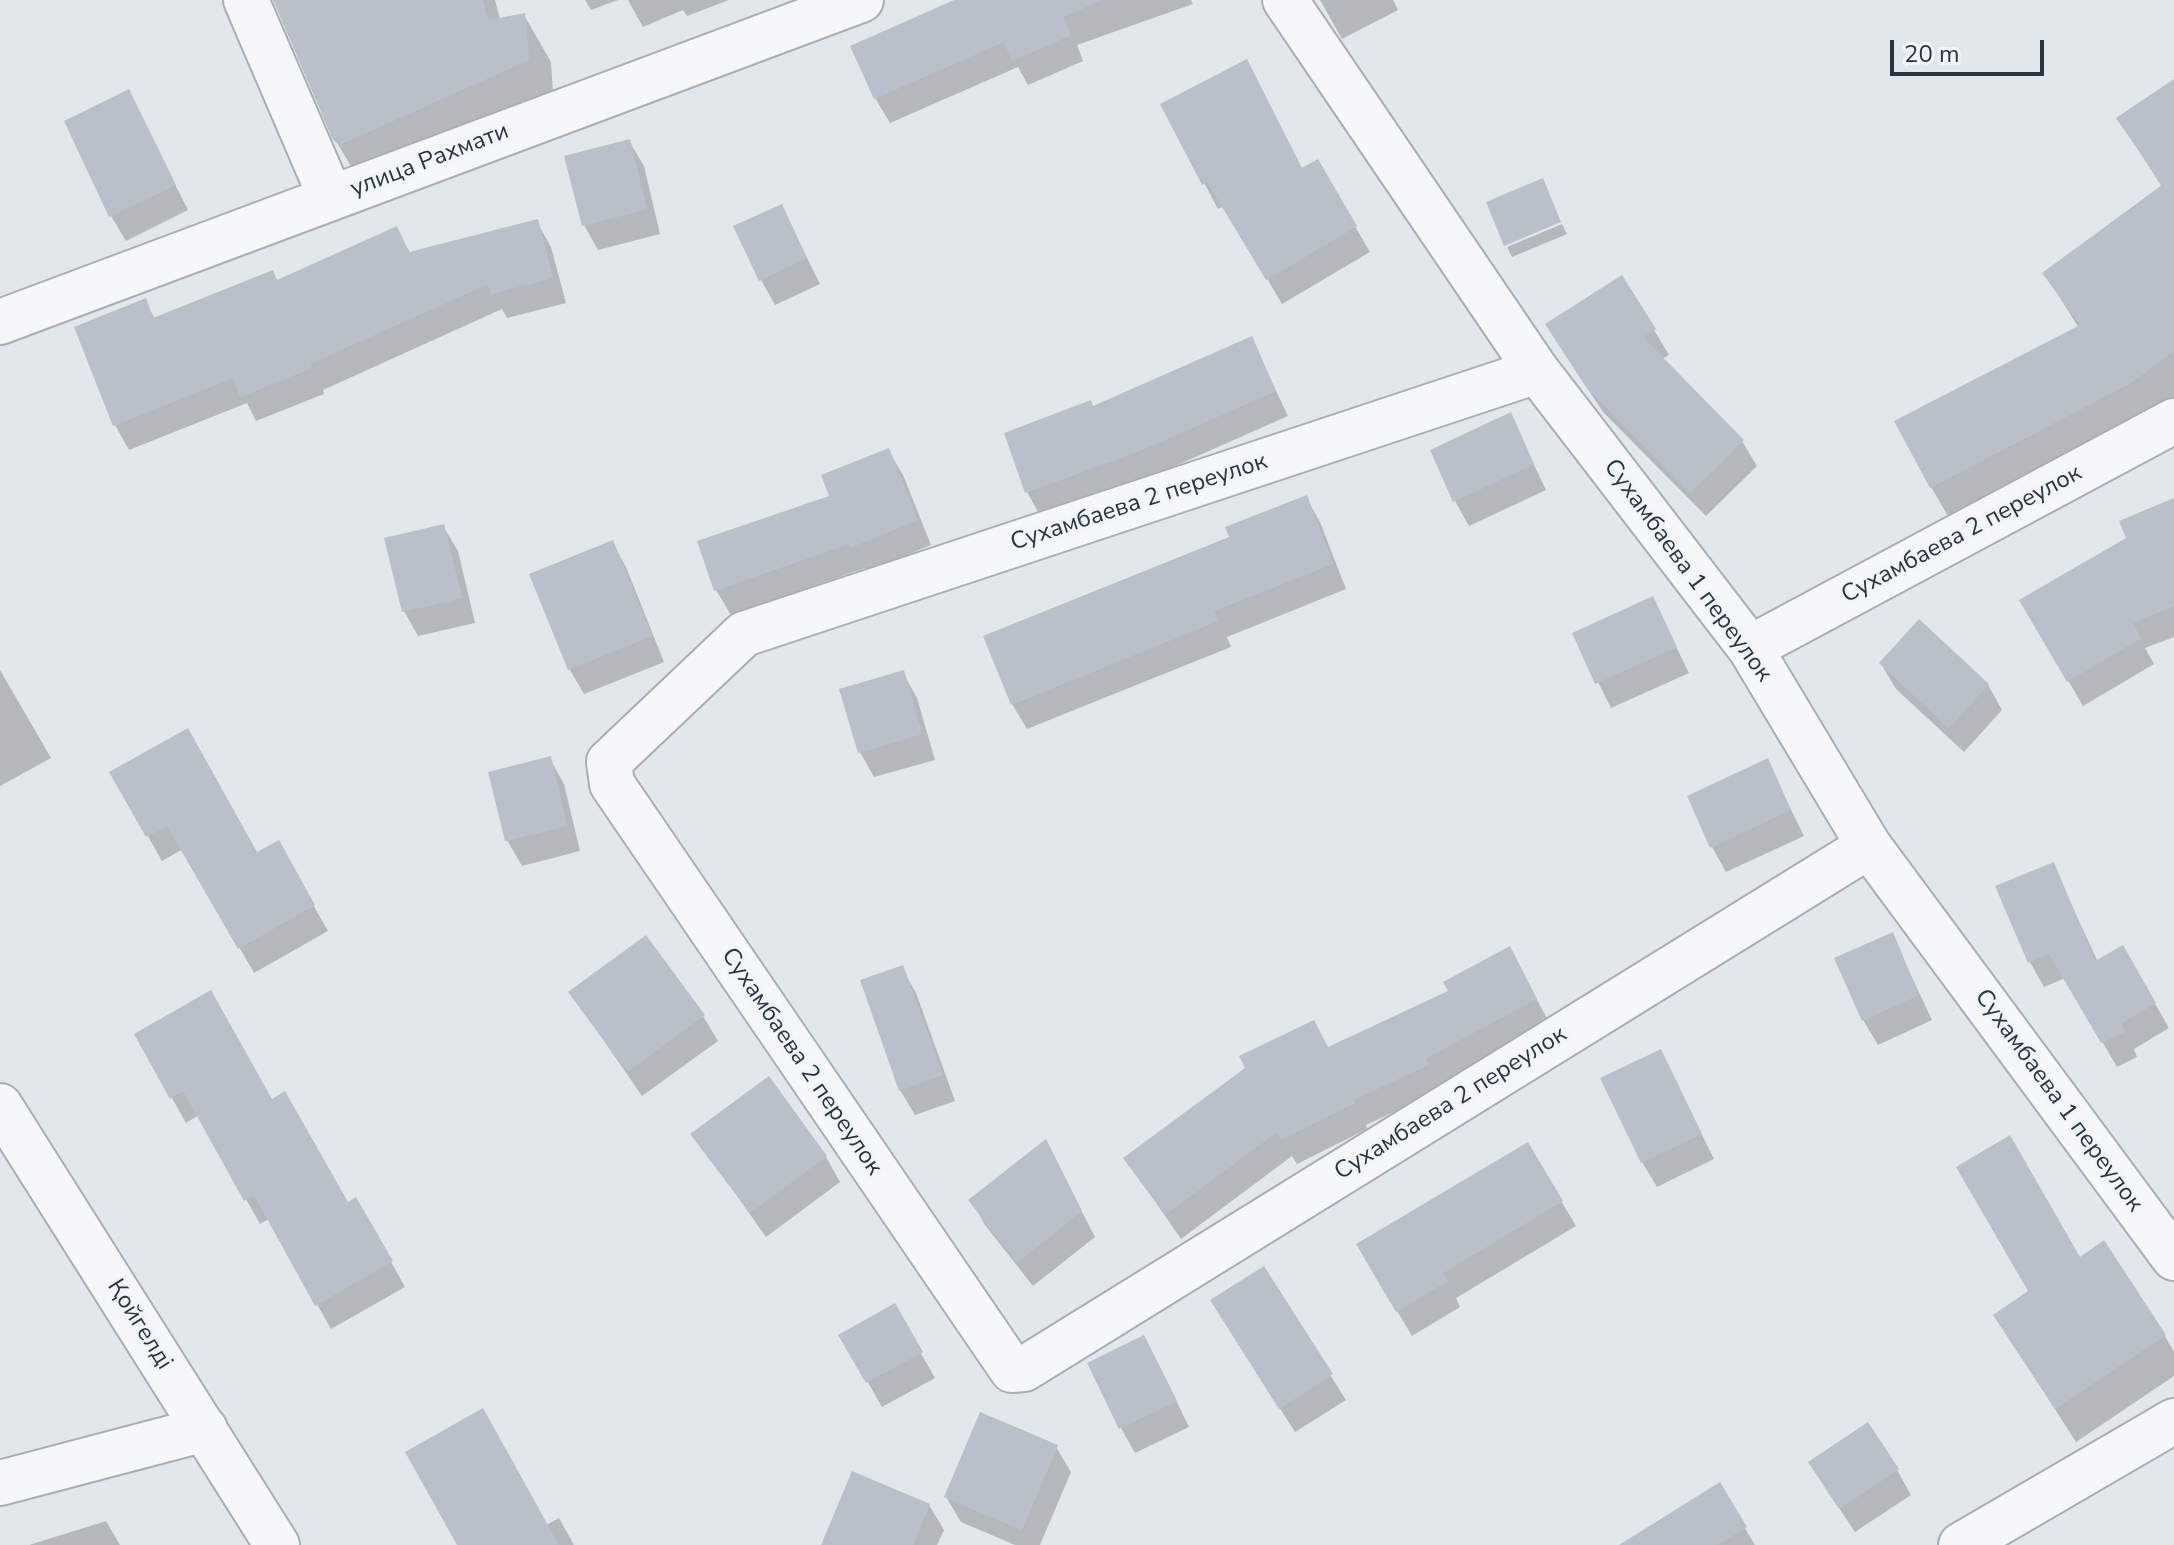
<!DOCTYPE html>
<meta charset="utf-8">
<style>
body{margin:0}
#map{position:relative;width:2174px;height:1545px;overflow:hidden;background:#e2e7eb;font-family:"Nunito Sans",sans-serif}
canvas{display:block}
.scale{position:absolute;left:1890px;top:40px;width:154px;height:36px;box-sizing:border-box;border:4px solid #293544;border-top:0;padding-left:10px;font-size:24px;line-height:28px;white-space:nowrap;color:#293544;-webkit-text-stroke:6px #f2f5f8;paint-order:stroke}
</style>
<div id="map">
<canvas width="2174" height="1545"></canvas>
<div class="scale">20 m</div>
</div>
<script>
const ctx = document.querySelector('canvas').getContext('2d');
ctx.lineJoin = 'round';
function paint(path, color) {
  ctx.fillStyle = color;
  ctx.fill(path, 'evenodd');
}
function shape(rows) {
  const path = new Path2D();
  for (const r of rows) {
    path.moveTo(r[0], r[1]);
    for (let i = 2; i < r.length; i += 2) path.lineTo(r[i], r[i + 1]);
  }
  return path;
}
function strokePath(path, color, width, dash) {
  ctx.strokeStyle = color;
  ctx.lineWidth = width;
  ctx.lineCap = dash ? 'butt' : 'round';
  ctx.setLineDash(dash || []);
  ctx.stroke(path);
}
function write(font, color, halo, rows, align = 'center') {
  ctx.font = font + ' "Nunito Sans",sans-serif';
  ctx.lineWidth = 6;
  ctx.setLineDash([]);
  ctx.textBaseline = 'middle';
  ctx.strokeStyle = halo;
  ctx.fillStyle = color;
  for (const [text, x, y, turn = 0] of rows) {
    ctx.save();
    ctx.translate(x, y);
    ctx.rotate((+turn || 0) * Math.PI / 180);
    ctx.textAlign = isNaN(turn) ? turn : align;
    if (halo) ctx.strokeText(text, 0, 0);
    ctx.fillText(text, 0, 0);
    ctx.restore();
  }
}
const shadow = shape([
 [274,0,495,0,500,19,524,15,551,62,554,107,363,187,335,139],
 [585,0,618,0,591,10],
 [628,0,729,0,687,16,683,10,643,27],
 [986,0,1191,0,1193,4,1077,45,1083,61,1028,85,1018,67,890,123,875,98],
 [1320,0,1393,0,1398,10,1342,39],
 [2174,81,2174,400,1951,521,1931,487,2079,328,2045,274,2162,187,2119,119],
 [128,92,188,210,126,241,111,216],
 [1163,105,1303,170,1317,162,1370,252,1282,304,1224,206,1218,209],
 [629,141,644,166,660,234,598,250,584,225],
 [781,206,820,284,775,305,761,280],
 [537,222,551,247,566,303,507,318,502,309,323,390,324,394,256,421,247,403,129,450,115,425,145,301,155,319,277,282,396,228,411,254],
 [1562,224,1567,234,1512,257,1507,247],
 [1654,330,1669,355,1662,359,1742,441,1757,466,1706,516,1603,412,1562,350],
 [1251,338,1288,416,1157,474,1041,517,1027,492,1093,408],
 [1510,415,1546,490,1469,526,1455,501],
 [888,450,903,475,931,545,867,572,865,568,731,615,716,590],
 [1306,497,1320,522,1346,589,1227,637,1231,647,1027,729,1012,704,1231,538],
 [2174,500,2174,637,2145,648,2154,664,2083,706,2022,601,2129,539],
 [443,526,458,551,475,623,418,636,404,611],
 [612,542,626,567,664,662,584,694,570,670,531,575],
 [1652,598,1689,673,1611,708,1574,634],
 [1881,664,1988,685,2002,710,1964,752,1896,689],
 [0,670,51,758,0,786],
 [903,673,917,698,935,760,874,777,860,752],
 [550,759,564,784,580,851,522,866,507,840,491,773],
 [1767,761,1804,836,1726,872,1712,847],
 [112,773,256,855,278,843,328,931,254,973,183,849,162,861],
 [2053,865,2098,962,2123,948,2169,1028,2134,1049,2137,1057,2117,1067,2065,978,2044,987,2030,962],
 [1892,935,1932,1020,1878,1045,1863,1020],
 [902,968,916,993,955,1101,915,1115,900,1090],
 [1523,974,1550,1024,1439,1084,1441,1090,1366,1125,1367,1129,1297,1164,1292,1156,1181,1239,1126,1159,1329,1049],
 [571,993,703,1016,718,1041,642,1096],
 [136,1034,271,1101,347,1204,356,1199,405,1287,331,1329,269,1219,260,1224,199,1115,186,1123],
 [1660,1051,1714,1159,1657,1187,1642,1162],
 [693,1134,826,1157,840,1182,766,1237],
 [1046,1142,1095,1237,1033,1286,985,1225,971,1200],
 [1527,1144,1576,1226,1456,1298,1460,1307,1412,1336,1358,1245],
 [2080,1259,2165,1336,2174,1352,2174,1376,2076,1442,1995,1316],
 [1263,1268,1346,1400,1295,1432,1227,1326],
 [894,1306,935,1378,882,1407,841,1335],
 [1158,1363,1189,1427,1135,1453,1121,1428],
 [1056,1447,1071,1472,1040,1545,1015,1545,961,1522,946,1497],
 [1897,1470,1911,1495,1855,1532,1825,1487],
 [1719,1485,1755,1545,1625,1545],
 [929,1505,944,1530,937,1545,823,1545],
 [559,1518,574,1545,475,1545,546,1525],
 [106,1521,120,1545,29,1545]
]);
const building = shape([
 [273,0,483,0,488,20,525,13,529,60,339,145,333,140],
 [954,0,1102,0,1063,17,1071,35,1012,61,1004,42,874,99,850,46],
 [1247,59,1302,168,1318,159,1357,226,1266,280,1207,182,1202,185,1160,104],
 [2174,79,2174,351,2131,383,1930,488,1894,421,2080,325,2042,273,2162,185,2116,118],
 [129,89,176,185,109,217,64,121],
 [630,139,647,209,582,226,564,156],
 [1543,178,1561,222,1504,246,1486,202],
 [782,204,807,258,759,281,733,226],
 [538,219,553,278,491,294,488,284,310,364,312,368,240,397,233,378,113,426,74,327,146,298,153,318,273,270,277,280,397,226,409,252],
 [1622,275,1656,329,1643,337,1744,440,1690,493,1586,387,1545,324],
 [1252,336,1276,391,1142,450,1025,493,1004,433,1091,400,1093,406],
 [1511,412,1534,464,1453,502,1430,450],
 [889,448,918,520,850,548,849,544,714,591,697,541,829,496,821,475],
 [1307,495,1333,564,1214,611,1218,621,1011,705,983,636,1229,537,1225,527],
 [2174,498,2174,606,2133,623,2141,638,2067,682,2019,600,2126,538,2119,521],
 [444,524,462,598,402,612,384,538],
 [613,540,652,636,568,670,529,574],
 [1653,596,1677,647,1595,684,1572,633],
 [1919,619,1989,684,1949,728,1879,663],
 [904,670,922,734,858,753,839,689],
 [188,728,257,852,279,840,315,905,238,949,167,826,146,837,109,772],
 [551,756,567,826,505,841,488,772],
 [1768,758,1791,810,1710,848,1687,796],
 [2054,862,2095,961,2123,945,2156,1003,2121,1023,2125,1032,2101,1043,2049,954,2028,963,1995,886],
 [1893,932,1919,995,1862,1021,1834,958],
 [646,935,705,1015,627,1072,568,992],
 [1510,946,1537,999,1426,1058,1429,1065,1353,1100,1355,1103,1281,1140,1277,1132,1165,1215,1123,1158,1245,1068,1239,1056,1314,1020,1328,1047,1448,991,1443,982],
 [903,965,943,1075,899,1091,860,980],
 [211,990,272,1099,285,1091,348,1202,356,1197,393,1261,315,1306,254,1195,244,1201,183,1091,170,1099,134,1034],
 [1661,1049,1702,1134,1641,1163,1600,1078],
 [769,1076,827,1156,750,1213,690,1134],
 [2010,1135,2080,1257,2104,1240,2166,1335,2055,1409,1993,1315,2028,1291,1956,1167],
 [1046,1139,1082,1211,1017,1263,968,1200],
 [1528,1142,1563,1201,1443,1273,1448,1281,1396,1312,1356,1244],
 [1264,1266,1333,1374,1279,1409,1210,1300],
 [895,1303,923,1352,866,1383,838,1335],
 [1144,1335,1177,1401,1119,1429,1087,1363],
 [483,1408,559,1545,457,1545,405,1452],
 [980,1412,1058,1445,1022,1530,944,1497],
 [1868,1422,1899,1469,1839,1509,1808,1462],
 [852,1471,930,1504,913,1545,821,1545],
 [1720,1482,1747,1527,1718,1545,1619,1545]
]);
const minor = shape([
 [246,0,331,198],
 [1285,0,1537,371,1750,648,1869,846,2174,1258],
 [0,322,861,0],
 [1537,371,744,634,609,762,612,784,1012,1370,1024,1369,1869,846],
 [1750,648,2174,421],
 [0,1106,277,1545],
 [0,1483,205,1429],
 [1961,1545,2174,1421]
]);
const streetNames = [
 ["улица Рахмати",430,161,-21],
 ["Сухамбаева 2 переулок",1139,503,-18],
 ["Сухамбаева 2 переулок",1962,535,-28],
 ["Сухамбаева 1 переулок",1687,571,54],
 ["Сухамбаева 2 переулок",801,1062,56],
 ["Сухамбаева 1 переулок",2058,1101,54],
 ["Сухамбаева 2 переулок",1451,1104,-32],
 ["Қойгелді",139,1325,58]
];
paint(shadow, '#0003');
paint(building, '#b9c0c9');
strokePath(minor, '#a7aeb6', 48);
strokePath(minor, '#f5f7f9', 44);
write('24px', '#293544', '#f2f5f8', streetNames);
</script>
